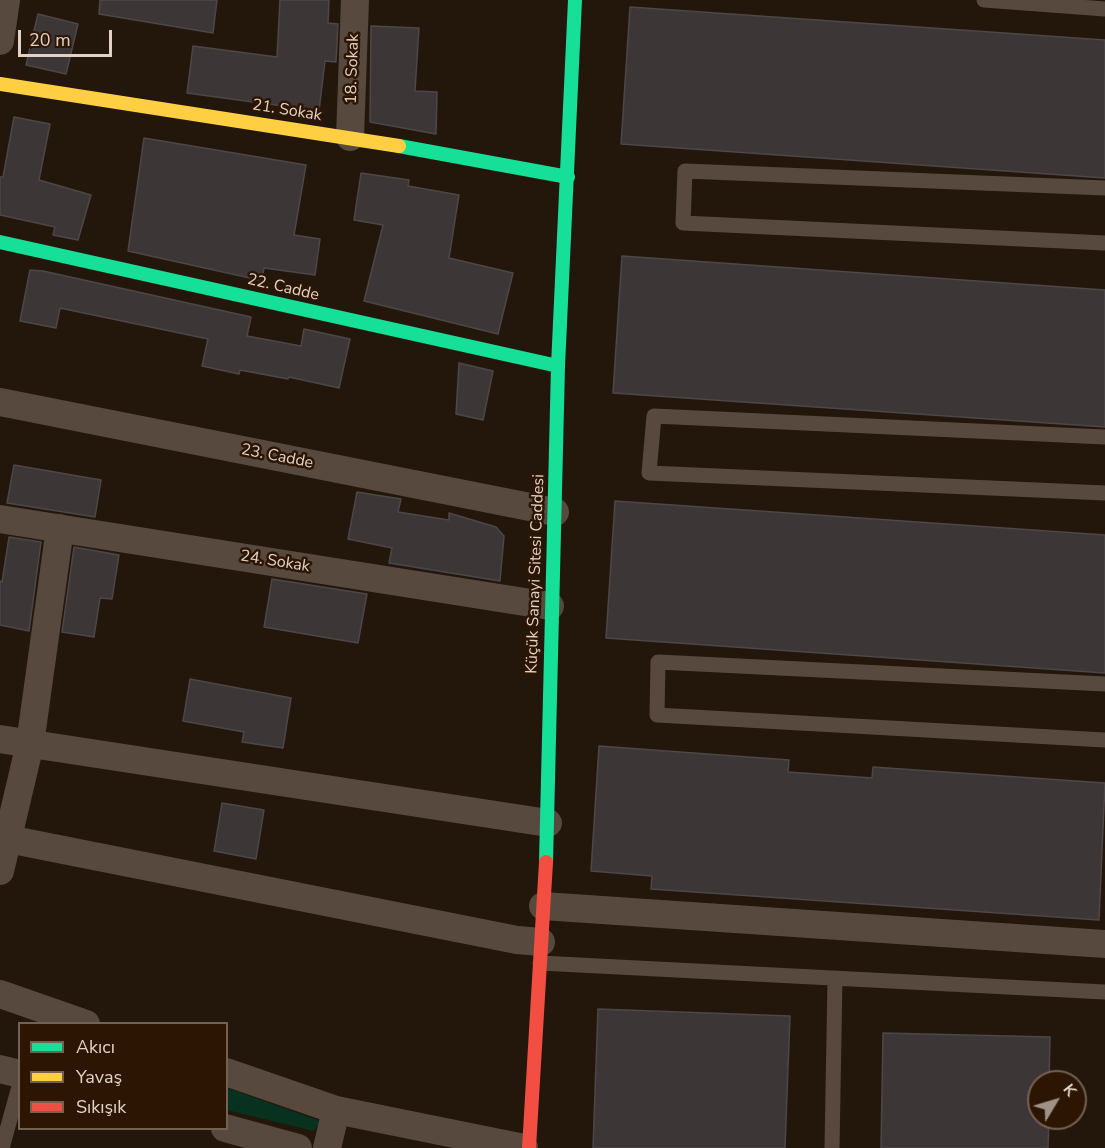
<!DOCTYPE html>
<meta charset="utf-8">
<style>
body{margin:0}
#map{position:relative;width:1105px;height:1148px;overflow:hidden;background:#23170c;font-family:"Nunito Sans",sans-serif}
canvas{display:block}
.legend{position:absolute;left:18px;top:1022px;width:210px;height:108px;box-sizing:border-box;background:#2c1603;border:2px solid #756151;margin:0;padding:8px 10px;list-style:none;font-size:18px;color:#e2d2c6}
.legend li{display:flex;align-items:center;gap:12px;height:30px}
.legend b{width:30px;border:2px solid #756151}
.north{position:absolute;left:1027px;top:1070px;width:60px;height:60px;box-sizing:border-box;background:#2c1603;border:2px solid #756151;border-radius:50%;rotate:52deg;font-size:16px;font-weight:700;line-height:24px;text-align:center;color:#e2d2c6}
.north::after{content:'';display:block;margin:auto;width:21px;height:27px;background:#9f9185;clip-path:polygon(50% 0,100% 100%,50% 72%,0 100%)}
.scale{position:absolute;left:18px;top:30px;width:94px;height:27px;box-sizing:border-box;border:3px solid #e2d2c6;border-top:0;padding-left:8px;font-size:18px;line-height:21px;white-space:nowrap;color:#e2d2c6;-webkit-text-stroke:4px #2c1603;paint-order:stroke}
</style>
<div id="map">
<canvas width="1105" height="1148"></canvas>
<ul class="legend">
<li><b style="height:8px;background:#16e098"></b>Akıcı</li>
<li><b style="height:8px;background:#ffcf43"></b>Yavaş</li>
<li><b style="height:8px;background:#f24e42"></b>Sıkışık</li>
</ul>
<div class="north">K</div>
<div class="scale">20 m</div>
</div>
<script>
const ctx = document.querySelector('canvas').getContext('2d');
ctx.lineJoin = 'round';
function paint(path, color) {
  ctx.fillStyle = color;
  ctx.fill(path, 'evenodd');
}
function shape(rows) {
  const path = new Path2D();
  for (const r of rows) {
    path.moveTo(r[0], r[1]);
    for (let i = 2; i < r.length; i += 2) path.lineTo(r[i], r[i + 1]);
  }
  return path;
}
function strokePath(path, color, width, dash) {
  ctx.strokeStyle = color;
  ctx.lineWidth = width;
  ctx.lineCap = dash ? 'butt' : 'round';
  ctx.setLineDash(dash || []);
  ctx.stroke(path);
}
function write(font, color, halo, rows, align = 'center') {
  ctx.font = font + ' "Nunito Sans",sans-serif';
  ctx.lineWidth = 5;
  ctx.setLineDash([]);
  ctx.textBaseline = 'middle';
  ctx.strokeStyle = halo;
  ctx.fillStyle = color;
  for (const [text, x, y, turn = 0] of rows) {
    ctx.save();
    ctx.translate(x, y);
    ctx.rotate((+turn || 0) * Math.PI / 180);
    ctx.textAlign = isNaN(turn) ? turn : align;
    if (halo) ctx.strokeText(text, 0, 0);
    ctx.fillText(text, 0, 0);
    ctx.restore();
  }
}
const green = shape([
 [227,1088,320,1121,314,1131,227,1110]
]);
const building = shape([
 [100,0,217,0,213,33,99,14,100,0],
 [280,0,329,0,328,23,338,24,336,62,325,61,319,111,187,93,193,46,277,57,280,0],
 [630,7,1105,40,1105,178,621,144,630,7],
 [38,14,78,24,66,74,26,65,38,14],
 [371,26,419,28,415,91,437,92,436,134,370,122,371,26],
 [14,117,50,124,39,180,91,195,78,240,53,235,55,227,0,215,0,177,3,177,14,117],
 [144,138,306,165,294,235,320,239,315,275,264,268,262,279,259,280,128,251,144,138],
 [361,173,409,180,408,186,459,195,449,258,513,273,498,334,364,301,383,225,354,220,361,173],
 [622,256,1105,290,1105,427,613,393,622,256],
 [30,270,43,271,251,317,247,336,301,346,304,329,350,339,339,388,289,377,288,379,240,370,239,374,202,366,208,339,60,308,56,328,20,321,30,270],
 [459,363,493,371,483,420,456,414,459,363],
 [14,465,101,480,95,517,7,503,14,465],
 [357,492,401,499,398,512,449,520,449,513,496,527,504,536,500,581,389,563,392,548,348,539,357,492],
 [615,501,1105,535,1105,673,606,638,615,501],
 [9,537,41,542,29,631,0,625,0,581,2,582,9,537],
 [74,547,119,555,112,599,100,598,94,637,62,632,74,547],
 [272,579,367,594,358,643,264,627,272,579],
 [190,679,291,698,283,748,242,742,244,732,183,721,190,679],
 [599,746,789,760,788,772,872,778,873,767,1105,783,1099,920,651,889,652,876,591,871,599,746],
 [222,803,264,810,256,859,214,851,222,803],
 [598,1009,790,1016,785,1148,593,1148,598,1009],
 [883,1033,1050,1037,1049,1082,1039,1082,1039,1118,1049,1118,1048,1148,881,1148,883,1033]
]);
const lane = shape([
 [984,0,1105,9],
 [1105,188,685,171,683,223,1105,243],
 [1105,437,654,416,649,473,1105,493],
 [1105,684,658,662,657,715,1105,740],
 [540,963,1105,992],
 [2,1148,20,1083],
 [832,1148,835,978]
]);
const street = shape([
 [0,41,6,0],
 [350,137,355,0],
 [0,402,555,512],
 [0,519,550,606],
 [0,739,548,823],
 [8,839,517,940,541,942],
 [0,871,30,744,60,528],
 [543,906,1105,944],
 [0,994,86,1024],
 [0,1069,20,1074],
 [226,1072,336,1110,524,1148],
 [225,1128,298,1148],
 [327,1148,336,1110]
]);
const fast = shape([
 [399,146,568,177],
 [0,242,558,366],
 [546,862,558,366,575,0]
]);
const slow = shape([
 [0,84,399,146]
]);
const jam = shape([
 [529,1148,546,862]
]);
const streetNames = [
 ["18. Sokak",353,69,-88],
 ["21. Sokak",287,111,9],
 ["22. Cadde",283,288,13],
 ["23. Cadde",277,457,11],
 ["24. Sokak",275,562,9],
 ["Küçük Sanayi Sitesi Caddesi",536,574,-88]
];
paint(green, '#07321f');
paint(building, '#3d3637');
strokePath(building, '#4e4748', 1.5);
strokePath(lane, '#57493d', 15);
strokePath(street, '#57493d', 28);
strokePath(fast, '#16e098', 14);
strokePath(slow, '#ffcf43', 14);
strokePath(jam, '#f24e42', 14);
write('16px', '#e2d2c6', '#2c1603', streetNames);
</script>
